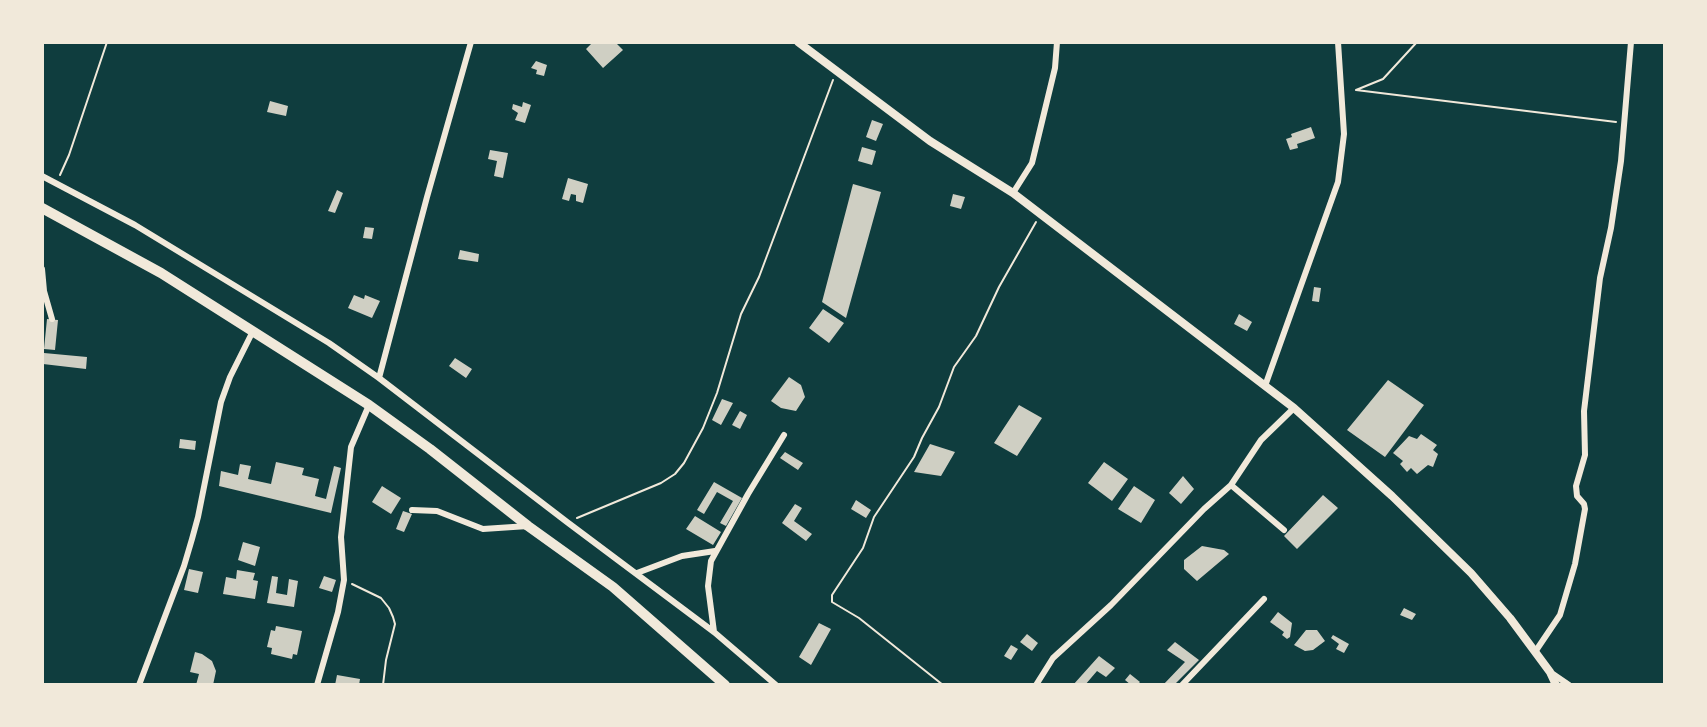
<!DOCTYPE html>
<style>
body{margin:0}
#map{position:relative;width:1707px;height:727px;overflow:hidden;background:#0f3d3e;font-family:Roboto,sans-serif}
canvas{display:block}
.frame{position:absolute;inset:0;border:44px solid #f1e9da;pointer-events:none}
</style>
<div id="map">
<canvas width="1707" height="727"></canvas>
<div class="frame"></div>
</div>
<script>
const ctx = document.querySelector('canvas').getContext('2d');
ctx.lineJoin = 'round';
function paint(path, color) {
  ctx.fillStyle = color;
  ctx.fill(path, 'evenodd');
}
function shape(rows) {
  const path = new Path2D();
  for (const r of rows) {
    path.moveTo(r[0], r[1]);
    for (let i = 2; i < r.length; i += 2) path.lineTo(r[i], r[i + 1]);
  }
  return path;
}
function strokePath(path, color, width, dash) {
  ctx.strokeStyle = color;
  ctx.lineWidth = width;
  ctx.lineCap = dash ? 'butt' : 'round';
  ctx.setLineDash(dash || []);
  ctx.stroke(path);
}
const building = shape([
 [593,42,615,42,623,50,603,68,586,49],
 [536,61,547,65,544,76,536,74,537,70,531,68],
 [270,101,288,106,286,116,267,112],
 [523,102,531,105,525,123,515,120,518,113,512,109,513,104,522,107],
 [872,120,883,124,876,141,866,137],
 [1311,127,1315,138,1297,144,1298,148,1290,150,1286,139,1292,137,1291,134],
 [862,147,876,151,872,165,858,161],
 [490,150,508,153,503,178,494,176,497,161,488,159],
 [568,178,588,184,583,203,576,201,576,195,571,194,569,201,562,199],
 [853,184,881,192,846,318,822,302],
 [337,190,343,193,335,213,328,211],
 [953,194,965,197,961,209,950,206],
 [365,227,374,228,372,239,363,238],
 [460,250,479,254,478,262,458,259],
 [1314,287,1321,288,1319,302,1312,301],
 [354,295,364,299,365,295,380,301,372,318,348,308],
 [823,309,844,323,829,343,809,328],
 [1239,314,1252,322,1247,331,1234,324],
 [47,319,58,320,55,350,44,349],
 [44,353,87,357,86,369,43,364],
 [455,358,472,369,466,378,449,366],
 [789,377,801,385,805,397,796,411,781,408,771,401],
 [1388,380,1424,405,1385,457,1347,430],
 [722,399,733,403,721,425,712,420],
 [1019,405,1042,418,1017,456,994,443],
 [740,411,747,415,740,429,732,425],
 [1421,434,1437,445,1433,450,1438,454,1433,467,1428,465,1417,474,1411,468,1407,472,1400,464,1403,461,1393,453,1409,436,1417,439],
 [180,439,196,441,195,450,179,448],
 [930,444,955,452,941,476,914,472],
 [785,452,803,463,798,470,780,458],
 [276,462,304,468,302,475,319,479,315,496,326,499,334,466,341,468,331,513,219,486,221,471,238,475,240,464,251,466,248,479,271,484],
 [1104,462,1128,479,1112,501,1088,483],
 [1183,476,1194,489,1181,504,1169,493],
 [714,482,742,498,726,526,720,523,733,501,717,492,704,514,697,510],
 [382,486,401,498,391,514,372,502],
 [1134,486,1155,500,1141,523,1118,509],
 [1323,495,1338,508,1297,549,1284,536],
 [856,500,871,510,866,518,851,509],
 [795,504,802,508,794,521,812,534,806,541,782,523],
 [403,511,412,514,404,532,396,529],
 [695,516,721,532,713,545,686,529],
 [243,542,260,547,255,566,238,560],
 [1202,546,1224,550,1229,554,1197,581,1184,569,1184,560],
 [189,569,203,572,198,593,184,590],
 [237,570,255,573,253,580,258,581,255,599,223,594,226,577,236,579],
 [272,576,278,577,276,593,287,595,289,579,298,581,294,607,267,603],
 [324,576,336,580,332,592,319,588],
 [1404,608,1416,614,1412,620,1400,615],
 [1278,612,1292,623,1290,637,1287,639,1282,635,1284,632,1270,622],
 [819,623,831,629,811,665,799,657],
 [276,626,302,631,297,655,293,654,292,659,271,654,272,648,267,647,271,630,275,631],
 [1306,630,1317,630,1325,641,1313,650,1305,651,1294,645],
 [1027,634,1038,643,1032,651,1020,642],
 [1333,635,1349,644,1344,653,1336,649,1339,644,1331,638],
 [1175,642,1199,660,1174,685,1163,685,1185,662,1167,650],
 [1011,645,1018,649,1011,660,1004,656],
 [195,652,202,654,212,661,216,671,213,685,196,685,199,674,190,672],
 [1099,656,1115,668,1106,677,1097,671,1085,685,1073,685],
 [1130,674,1140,682,1137,685,1131,685,1125,680],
 [337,675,360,679,359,685,335,685]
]);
const path = shape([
 [1417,42,1383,79,1356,90,1616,122],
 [60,175,69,155,107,42],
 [577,518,661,483,675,474,684,463,703,428,717,393,741,314,759,277,833,80],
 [352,584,381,598,389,608,393,617,395,624,386,660,383,685],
 [943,685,859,618,832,602,832,595,863,548,874,517,914,457,922,438,939,407,954,367,976,336,999,287,1036,222]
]);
const minor = shape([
 [42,176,135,225,329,343,379,378,567,522,714,632,776,685],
 [1013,193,1032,163,1055,68,1057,42],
 [42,269,44,291,52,319],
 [379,378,427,197,471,42],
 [1265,386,1338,182,1344,134,1338,42],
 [1231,485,1284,530],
 [412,510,437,511,483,529,528,526],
 [637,573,682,556,715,551],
 [714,632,708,586,711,561,748,494,784,435],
 [1535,652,1560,615,1575,564,1585,509,1584,504,1577,496,1576,486,1585,455,1584,411,1600,278,1611,228,1621,161,1631,42],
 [1550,672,1569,685],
 [139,685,184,566,192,539,198,517,221,402,230,377,253,331],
 [317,685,338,612,344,580,341,537,351,447,369,405],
 [1036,685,1053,658,1111,605,1204,509,1231,485,1261,440,1294,408],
 [1182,685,1264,599]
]);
const tertiary = shape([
 [798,42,930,141,1013,193,1294,408,1392,496,1471,573,1510,618,1550,672,1556,685]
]);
const trunk = shape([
 [42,208,161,273,369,405,430,449,528,526,613,587,725,685]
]);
paint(building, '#cfcfc3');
strokePath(path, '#f1e9da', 2);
strokePath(minor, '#f1e9da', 6);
strokePath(tertiary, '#f1e9da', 8);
strokePath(trunk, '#f1e9da', 10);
</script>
